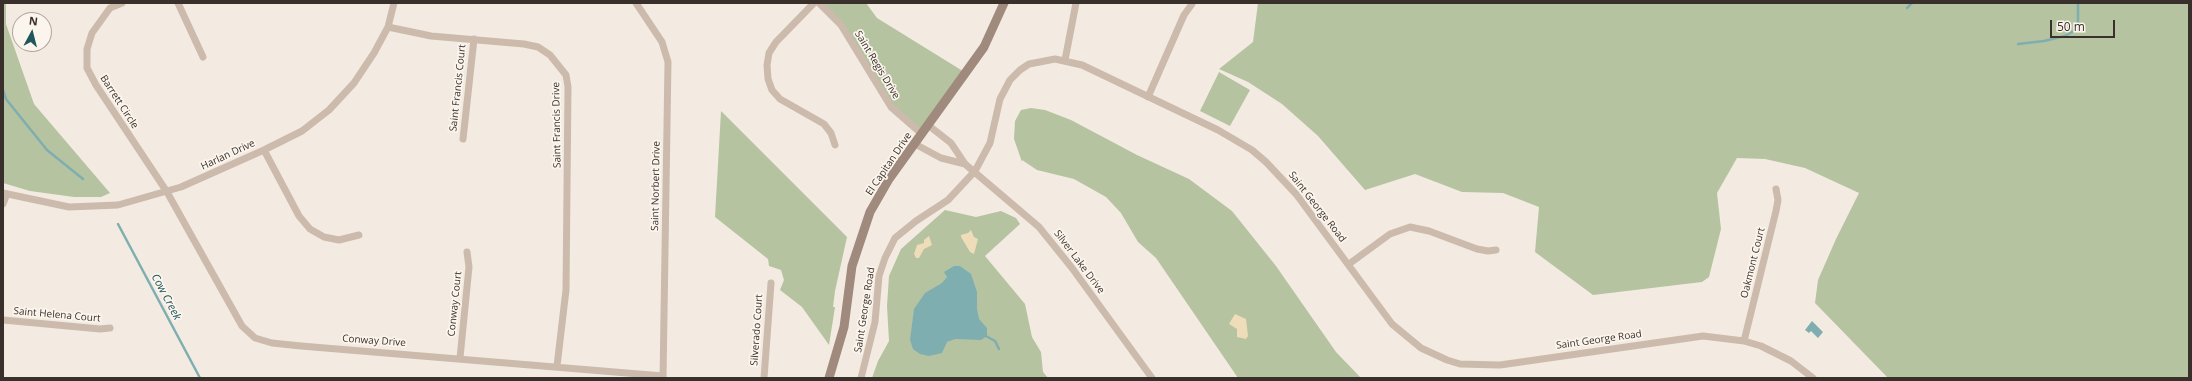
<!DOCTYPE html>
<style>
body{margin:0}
#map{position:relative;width:2192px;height:381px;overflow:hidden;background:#f3ebe1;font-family:"Open Sans",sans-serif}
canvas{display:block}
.frame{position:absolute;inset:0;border:4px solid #3a302b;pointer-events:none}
.north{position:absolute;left:12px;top:12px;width:40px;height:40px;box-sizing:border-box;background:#fbf5ed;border:1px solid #aea69f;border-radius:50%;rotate:7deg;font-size:11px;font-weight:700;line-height:16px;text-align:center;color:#3a302b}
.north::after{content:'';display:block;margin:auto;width:14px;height:18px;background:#20575c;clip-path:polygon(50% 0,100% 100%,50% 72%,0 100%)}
.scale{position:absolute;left:2050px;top:20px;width:65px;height:18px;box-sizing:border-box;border:2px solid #3a302b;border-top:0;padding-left:5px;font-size:12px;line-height:14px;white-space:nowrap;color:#3a302b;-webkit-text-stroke:3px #fbf5ed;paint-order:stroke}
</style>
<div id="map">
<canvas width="2192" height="381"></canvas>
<div class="frame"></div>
<div class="north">N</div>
<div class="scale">50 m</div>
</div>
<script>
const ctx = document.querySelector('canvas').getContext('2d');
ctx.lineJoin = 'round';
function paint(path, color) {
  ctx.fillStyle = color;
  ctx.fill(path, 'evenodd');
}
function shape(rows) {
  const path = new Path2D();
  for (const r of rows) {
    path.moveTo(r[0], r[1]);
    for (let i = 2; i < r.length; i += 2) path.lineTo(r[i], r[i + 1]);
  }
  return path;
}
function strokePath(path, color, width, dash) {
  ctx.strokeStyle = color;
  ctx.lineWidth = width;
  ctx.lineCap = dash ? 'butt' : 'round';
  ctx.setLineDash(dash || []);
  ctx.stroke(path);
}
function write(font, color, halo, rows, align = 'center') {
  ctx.font = font + ' "Open Sans",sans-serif';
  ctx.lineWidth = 3.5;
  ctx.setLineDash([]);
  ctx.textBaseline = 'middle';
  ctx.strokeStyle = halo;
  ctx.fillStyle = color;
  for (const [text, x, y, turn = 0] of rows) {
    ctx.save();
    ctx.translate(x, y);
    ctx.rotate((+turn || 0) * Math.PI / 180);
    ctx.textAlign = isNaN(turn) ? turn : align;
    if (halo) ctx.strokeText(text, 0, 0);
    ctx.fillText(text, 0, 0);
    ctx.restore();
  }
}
const green = shape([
 [3,3,6,3,6,24,34,104,110,193,101,197,74,197,30,191,3,183],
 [819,3,866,3,877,18,966,73,922,134,891,107,841,25],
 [1258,3,2189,3,2189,378,1888,378,1815,303,1818,280,1836,239,1859,193,1805,168,1765,159,1737,158,1717,193,1721,229,1709,277,1702,282,1593,295,1535,252,1539,207,1503,193,1462,192,1415,174,1365,190,1318,136,1282,104,1248,82,1219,69,1253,42],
 [1219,72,1250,90,1230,126,1200,111],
 [1031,108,1045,110,1071,120,1137,155,1189,179,1232,211,1276,266,1336,352,1361,378,1238,378,1156,258,1138,242,1121,213,1106,197,1074,179,1037,170,1022,160,1022,162,1014,139,1015,121,1021,110],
 [721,111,847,237,835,291,833,307,835,307,829,345,802,307,780,290,784,280,781,270,769,266,768,259,715,217],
 [945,210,976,217,1001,211,1016,218,1020,224,985,256,1025,304,1032,337,1041,352,1043,372,1048,378,872,378,878,361,889,341,887,306,889,276,901,249]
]);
const sand = shape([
 [971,230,974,237,978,239,974,254,970,252,961,237,961,235,968,233],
 [929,236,932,245,924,249,919,258,916,258,914,254,917,245,924,243,924,240],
 [1235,314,1246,319,1248,336,1246,339,1237,337,1237,329,1229,324]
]);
const water = shape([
 [954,266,960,266,971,274,977,292,977,309,979,319,987,328,987,336,981,340,955,339,947,342,942,353,929,356,920,354,913,349,910,340,914,309,925,293,942,283,947,277,944,272],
 [1812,321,1823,332,1818,338,1811,331,1809,333,1805,330]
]);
const stream = shape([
 [1907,8,1912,3],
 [2018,44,2044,41,2065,36,2074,31,2078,21,2078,3],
 [3,90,6,99,47,150,83,179],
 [118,224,200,378],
 [984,335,995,341,999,349]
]);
const street = shape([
 [122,3,110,8,92,33,87,49,87,68,96,85,167,192,242,326,255,338,272,343,301,346,663,376],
 [178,3,203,57],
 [636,3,662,42,668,62,663,378],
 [814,3,776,42,769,53,767,65,768,79,772,90,780,99,824,124,831,133,835,145],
 [819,3,841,25,891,107,922,134],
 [388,27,431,36,524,44,538,47,550,55,566,75,568,87,566,290,557,366],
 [1065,60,1076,3],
 [1148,97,1184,15,1192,4],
 [928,125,951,143,965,164,1039,227,1072,268,1152,378],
 [463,139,474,39],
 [915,144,941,158,965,164],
 [264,150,299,216,310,229,324,237,339,240,359,235],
 [3,193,69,207,118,205,181,187,264,150,302,131,329,110,354,83,374,53,388,27,394,3],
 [3,204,7,194],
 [1349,264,1390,234,1410,227,1429,231,1477,249,1488,251,1496,250],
 [3,320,100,329,110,328],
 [1744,341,1776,211,1778,200,1776,189],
 [460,358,469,267,467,252],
 [764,378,771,283],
 [861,378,875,322,879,276,885,258,895,238,916,221,948,200,975,171,990,143,1000,99,1010,80,1020,70,1029,64,1055,59,1082,65,1218,130,1252,150,1266,162,1296,194,1392,324,1421,348,1447,360,1460,364,1500,365,1703,336,1744,341,1761,346,1791,361,1813,378]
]);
const secondary = shape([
 [829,378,844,327,852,266,870,212,889,179,984,47,1004,3]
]);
const streetNames = [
 ["Saint Regis Drive",877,65,59],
 ["Saint Francis Court",458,88,-84],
 ["Barrett Circle",119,102,57],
 ["Saint Francis Drive",557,125,-91],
 ["Harlan Drive",228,155,-25],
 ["El Capitan Drive",889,164,-56],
 ["Saint Norbert Drive",656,186,-89],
 ["Saint George Road",1317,207,52],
 ["Silver Lake Drive",1079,262,53],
 ["Oakmont Court",1753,263,-76],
 ["Conway Court",455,304,-84],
 ["Saint George Road",865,310,-81],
 ["Saint Helena Court",57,315,5],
 ["Silverado Court",757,330,-86],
 ["Saint George Road",1599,340,-8],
 ["Conway Drive",374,341,4]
];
const waterNames = [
 ["Cow Creek",166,297,62]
];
paint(green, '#b6c3a0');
paint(sand, '#eeddb8');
paint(water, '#7faeb1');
strokePath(stream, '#7faeb1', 2.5);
strokePath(street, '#ccbbac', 7);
strokePath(secondary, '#a08a7d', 9);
write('10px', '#3a302b', '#fbf5ed', streetNames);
write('italic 11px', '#20575c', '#fbf5ed', waterNames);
</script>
